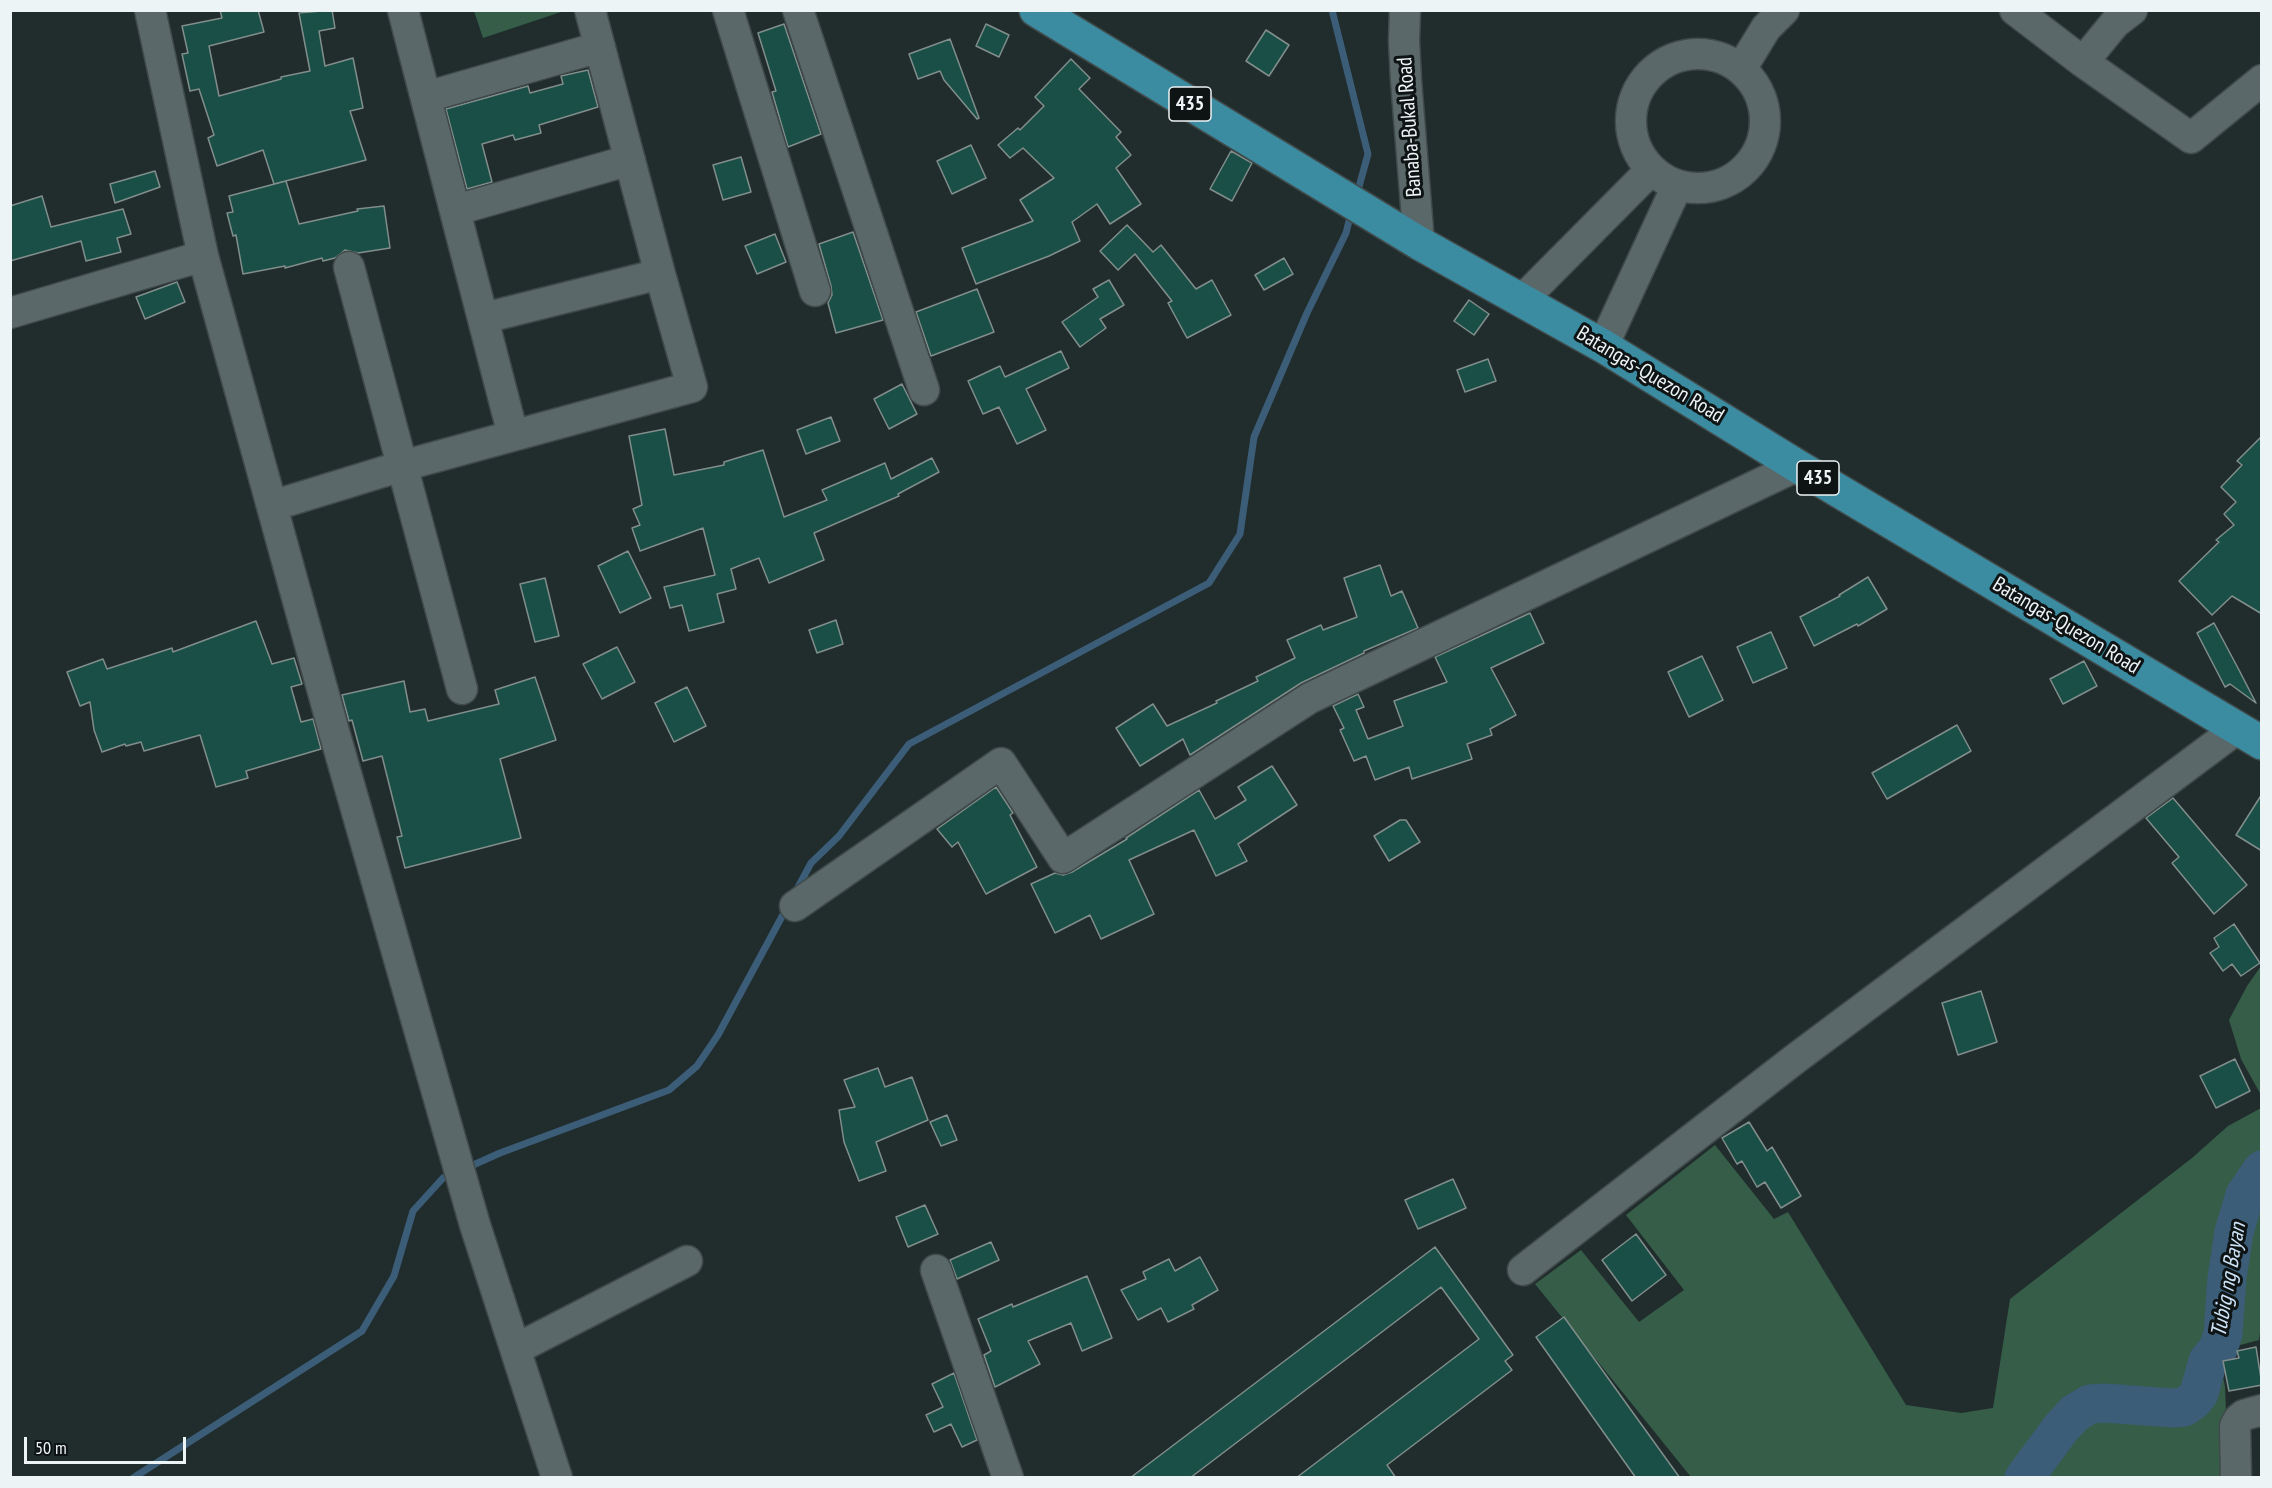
<!DOCTYPE html>
<style>
body{margin:0}
#map{position:relative;width:2272px;height:1488px;overflow:hidden;background:#212c2d;font-family:"PT Sans Narrow",sans-serif}
canvas{display:block}
.frame{position:absolute;inset:0;border:12px solid #edf4f5;pointer-events:none}
.scale{position:absolute;left:24px;top:1437px;width:162px;height:27px;box-sizing:border-box;border:3px solid #edf4f5;border-top:0;padding-left:8px;font-size:18px;line-height:21px;white-space:nowrap;color:#edf4f5;-webkit-text-stroke:4px #0e1314;paint-order:stroke}
</style>
<div id="map">
<canvas width="2272" height="1488"></canvas>
<div class="frame"></div>
<div class="scale">50 m</div>
</div>
<script>
const ctx = document.querySelector('canvas').getContext('2d');
ctx.lineJoin = 'round';
function paint(path, color) {
  ctx.fillStyle = color;
  ctx.fill(path, 'evenodd');
}
function shape(rows) {
  const path = new Path2D();
  for (const r of rows) {
    if (r.length === 3) {
      path.moveTo(r[0] + r[2], r[1]);
      path.arc(r[0], r[1], r[2], 0, 2 * Math.PI);
      continue;
    }
    path.moveTo(r[0], r[1]);
    for (let i = 2; i < r.length; i += 2) path.lineTo(r[i], r[i + 1]);
  }
  return path;
}
function strokePath(path, color, width, dash) {
  ctx.strokeStyle = color;
  ctx.lineWidth = width;
  ctx.lineCap = dash ? 'butt' : 'round';
  ctx.setLineDash(dash || []);
  ctx.stroke(path);
}
function write(font, color, halo, rows, align = 'center') {
  ctx.font = font + ' "PT Sans Narrow",sans-serif';
  ctx.lineWidth = 6;
  ctx.setLineDash([]);
  ctx.textBaseline = 'middle';
  ctx.strokeStyle = halo;
  ctx.fillStyle = color;
  for (const [text, x, y, turn = 0] of rows) {
    ctx.save();
    ctx.translate(x, y);
    ctx.rotate((+turn || 0) * Math.PI / 180);
    ctx.textAlign = isNaN(turn) ? turn : align;
    if (halo) ctx.strokeText(text, 0, 0);
    ctx.fillText(text, 0, 0);
    ctx.restore();
  }
}
const green = shape([
 [564,11,483,38,474,11,474,10],
 [2261,966,2262,966,2261,1095,2241,1059,2229,1020,2247,986],
 [2261,1108,2262,1317,2259,1340,2233,1347,2234,1354,2222,1358,2220,1365,2225,1386,2226,1413,2223,1477,1691,1477,1535,1284,1581,1250,1639,1322,1684,1290,1626,1215,1715,1145,1774,1219,1788,1212,1906,1405,1961,1413,1993,1408,2010,1299,2192,1158,2228,1126]
]);
const stream = shape([
 [1332,10,1368,154,1357,194],
 [796,891,811,863,839,836,909,744,1209,583,1240,534,1254,437,1307,313,1346,233,1351,213],
 [471,1166,500,1153,669,1090,697,1066,718,1035,786,909],
 [133,1478,362,1331,394,1276,413,1211,443,1178]
]);
const river = shape([
 [2024,1478,2061,1428,2075,1413,2090,1404,2104,1403,2173,1408,2184,1407,2194,1400,2199,1393,2208,1361,2218,1349,2223,1334,2227,1278,2234,1232,2245,1195,2262,1170]
]);
const building = shape([
 [220,10,258,10,264,32,209,46,219,96,281,79,281,77,310,71,299,13,332,10,335,28,319,31,325,66,353,58,363,108,350,111,366,160,274,184,263,150,217,166,208,138,214,135,199,89,190,91,182,54,188,53,182,26,222,18,220,10],
 [784,24,821,134,788,147,772,92,776,91,758,33,784,24],
 [986,24,1009,35,999,57,976,46,986,24],
 [1266,30,1289,45,1269,76,1246,61,1266,30],
 [950,39,979,118,977,119,944,80,940,71,918,79,909,54,950,39],
 [1071,59,1090,78,1079,89,1121,132,1116,137,1131,155,1116,168,1141,204,1110,224,1097,204,1072,222,1080,241,1049,256,976,284,962,248,1033,221,1020,200,1054,178,1023,148,1010,158,998,145,1018,128,1020,130,1044,106,1035,97,1071,59],
 [588,70,598,107,539,125,541,133,515,140,513,135,482,144,492,182,467,189,446,109,528,86,530,93,563,84,561,76,588,70],
 [971,145,986,178,952,194,937,161,971,145],
 [1231,151,1252,163,1232,201,1210,189,1231,151],
 [741,157,751,192,723,200,713,165,741,157],
 [155,171,160,187,115,203,110,184,155,171],
 [286,181,299,224,358,211,357,209,384,206,390,248,358,253,345,250,335,258,323,261,322,258,285,268,285,266,243,274,236,235,233,236,227,213,233,212,229,196,286,181],
 [42,196,51,227,123,209,131,234,117,238,121,252,86,261,81,241,10,261,10,206,42,196],
 [1127,225,1153,252,1161,245,1196,289,1212,280,1231,315,1187,338,1168,303,1172,301,1135,254,1118,270,1100,251,1127,225],
 [853,232,883,320,836,333,828,303,832,295,831,286,819,244,853,232],
 [775,234,786,262,757,274,745,246,775,234],
 [1284,258,1293,274,1264,290,1255,275,1284,258],
 [1109,280,1124,305,1100,319,1106,328,1080,347,1062,322,1098,297,1093,289,1109,280],
 [177,282,185,302,145,319,136,297,177,282],
 [977,289,994,332,931,356,916,312,977,289],
 [1469,300,1489,314,1474,335,1454,321,1469,300],
 [1061,351,1069,368,1026,389,1046,430,1017,444,999,407,983,414,968,381,1000,366,1005,377,1061,351],
 [1488,359,1496,381,1465,392,1457,370,1488,359],
 [902,384,917,414,889,429,874,399,902,384],
 [831,417,840,441,806,454,797,430,831,417],
 [665,429,674,475,724,465,724,462,763,450,784,517,827,500,822,490,885,463,891,479,932,458,939,472,898,494,899,496,814,533,824,560,769,583,759,558,731,569,736,589,717,594,724,622,689,631,682,605,670,608,664,587,715,575,703,528,640,551,632,528,640,525,633,509,642,505,629,436,665,429],
 [2262,436,2262,614,2232,596,2212,615,2179,581,2219,542,2216,540,2234,525,2224,514,2236,502,2221,487,2242,465,2237,461,2262,436],
 [628,551,651,598,620,613,598,566,628,551],
 [1380,565,1391,596,1402,591,1418,628,1364,651,1364,653,1301,683,1190,755,1183,739,1140,766,1116,728,1153,704,1167,726,1217,703,1216,701,1258,681,1256,677,1295,658,1287,640,1321,625,1323,630,1357,617,1344,578,1380,565],
 [1868,577,1887,609,1858,626,1857,624,1814,646,1800,617,1840,596,1839,595,1868,577],
 [545,578,559,636,535,642,520,584,545,578],
 [1530,613,1544,643,1491,668,1516,715,1490,729,1492,735,1467,744,1472,759,1412,779,1409,767,1375,780,1366,756,1354,761,1340,730,1344,728,1333,706,1358,694,1364,707,1356,710,1368,739,1403,726,1394,701,1447,682,1435,657,1530,613],
 [836,620,843,644,817,653,809,630,836,620],
 [256,621,272,664,294,658,302,684,291,687,301,722,313,719,321,749,246,771,248,778,216,787,200,735,144,751,141,742,126,746,125,744,102,752,94,730,90,702,80,706,67,672,103,659,107,669,172,648,173,652,256,621],
 [2214,623,2239,670,2256,703,2230,684,2225,687,2197,633,2214,623],
 [1771,632,1787,668,1753,683,1737,647,1771,632],
 [617,647,635,682,602,699,583,664,617,647],
 [1702,656,1723,700,1689,717,1668,672,1702,656],
 [2084,661,2097,686,2063,704,2050,679,2084,661],
 [535,677,556,740,500,759,521,838,405,868,397,837,402,836,382,756,363,761,352,720,349,721,342,695,404,681,410,712,425,709,428,721,499,704,495,690,535,677],
 [687,687,706,726,674,742,655,703,687,687],
 [1957,725,1971,751,1887,799,1872,773,1957,725],
 [1272,766,1297,805,1238,844,1247,861,1216,876,1194,830,1129,860,1154,914,1101,939,1090,915,1055,933,1031,884,1055,873,1063,875,1072,872,1127,839,1126,838,1199,790,1215,819,1246,800,1238,787,1272,766],
 [996,787,1013,813,1010,815,1037,867,986,894,958,842,952,847,937,829,996,787],
 [2262,794,2262,851,2236,835,2262,794],
 [2173,798,2247,885,2214,914,2172,863,2179,857,2146,818,2173,798],
 [1400,820,1406,820,1420,842,1389,861,1374,836,1400,820],
 [2234,924,2260,963,2241,976,2232,964,2223,971,2210,953,2219,947,2214,938,2234,924],
 [1981,991,1997,1042,1958,1055,1942,1003,1981,991],
 [2235,1059,2250,1091,2216,1108,2200,1076,2235,1059],
 [878,1068,885,1087,912,1077,928,1120,876,1142,886,1171,859,1181,844,1142,839,1110,855,1107,844,1080,878,1068],
 [947,1115,957,1140,941,1146,930,1122,947,1115],
 [1749,1122,1767,1151,1772,1147,1801,1196,1781,1208,1765,1182,1757,1187,1742,1161,1737,1164,1722,1138,1749,1122],
 [1453,1179,1466,1208,1418,1229,1405,1200,1453,1179],
 [925,1205,938,1234,908,1247,896,1217,925,1205],
 [1636,1234,1666,1275,1632,1301,1602,1260,1636,1234],
 [991,1242,999,1260,957,1279,950,1260,991,1242],
 [1435,1247,1513,1355,1505,1361,1512,1370,1387,1465,1396,1478,1296,1478,1479,1339,1441,1287,1190,1478,1130,1478,1435,1247],
 [1200,1257,1218,1290,1192,1305,1194,1309,1168,1322,1161,1308,1138,1320,1121,1290,1146,1279,1143,1272,1169,1259,1175,1271,1200,1257],
 [1087,1276,1112,1338,1082,1351,1071,1323,1028,1341,1040,1364,995,1387,984,1355,991,1351,978,1319,1012,1304,1013,1307,1087,1276],
 [1564,1317,1680,1478,1636,1478,1536,1337,1564,1317],
 [2256,1347,2262,1385,2229,1391,2223,1361,2239,1358,2237,1351,2256,1347],
 [954,1373,977,1440,962,1447,951,1424,934,1432,926,1415,943,1407,932,1384,954,1373]
]);
const minor = shape([
 [150,10,203,256,333,728,475,1225,557,1478],
 [403,10,513,435],
 [728,10,815,291],
 [798,10,924,390],
 [1405,10,1404,41,1406,80,1419,243],
 [2015,10,2083,62,2191,138,2262,80],
 [1698,121,67],
 [2083,62,2115,23,2132,10],
 [1741,69,1766,28,1784,10],
 [426,97,600,47],
 [456,210,630,160],
 [349,267,462,689],
 [1522,300,1651,170],
 [10,313,203,256],
 [484,318,660,274],
 [1603,346,1677,186],
 [288,501,402,466,692,387,660,274,590,10],
 [795,906,1001,763,1063,858,1310,698,1797,466],
 [936,1270,1008,1478],
 [1523,1270,1795,1059,2238,728],
 [516,1349,687,1261],
 [2236,1478,2235,1426,2239,1419,2244,1415,2262,1410]
]);
const major = shape([
 [1036,10,1419,243,1603,346,1797,466,2262,743]
]);
const shields = [
 [1190,104,42],
 [1818,478,42]
];
const shieldNames = [
 ["435",1190,104],
 ["435",1818,478]
];
const streetNames = [
 ["Banaba-Bukal Road",1410,127,-94],
 ["Batangas-Quezon Road",1650,375,31],
 ["Batangas-Quezon Road",2066,626,31]
];
const waterNames = [
 ["Tubig ng Bayan",2229,1280,-80]
];
paint(green, '#365d48');
strokePath(stream, '#3c5d77', 7);
strokePath(river, '#3c5d77', 39);
paint(building, '#194f46');
strokePath(building, '#818e8b', 1.5);
strokePath(minor, '#404a4b', 33);
strokePath(major, '#404a4b', 36);
strokePath(minor, '#5b6869', 30);
strokePath(major, '#3b8ba1', 33);
for (const [x, y, w] of shields) {
  const box = new Path2D();
  box.roundRect(x - w / 2, y - 17, w, 34, 4.5);
  ctx.fillStyle = '#0e1314';
  ctx.fill(box);
  strokePath(box, '#edf4f5', 1.5);
}
write('bold 20px', '#edf4f5', null, shieldNames);
write('21px', '#edf4f5', '#0e1314', streetNames);
write('italic 22px', '#cee4f7', '#0e1314', waterNames);
</script>
